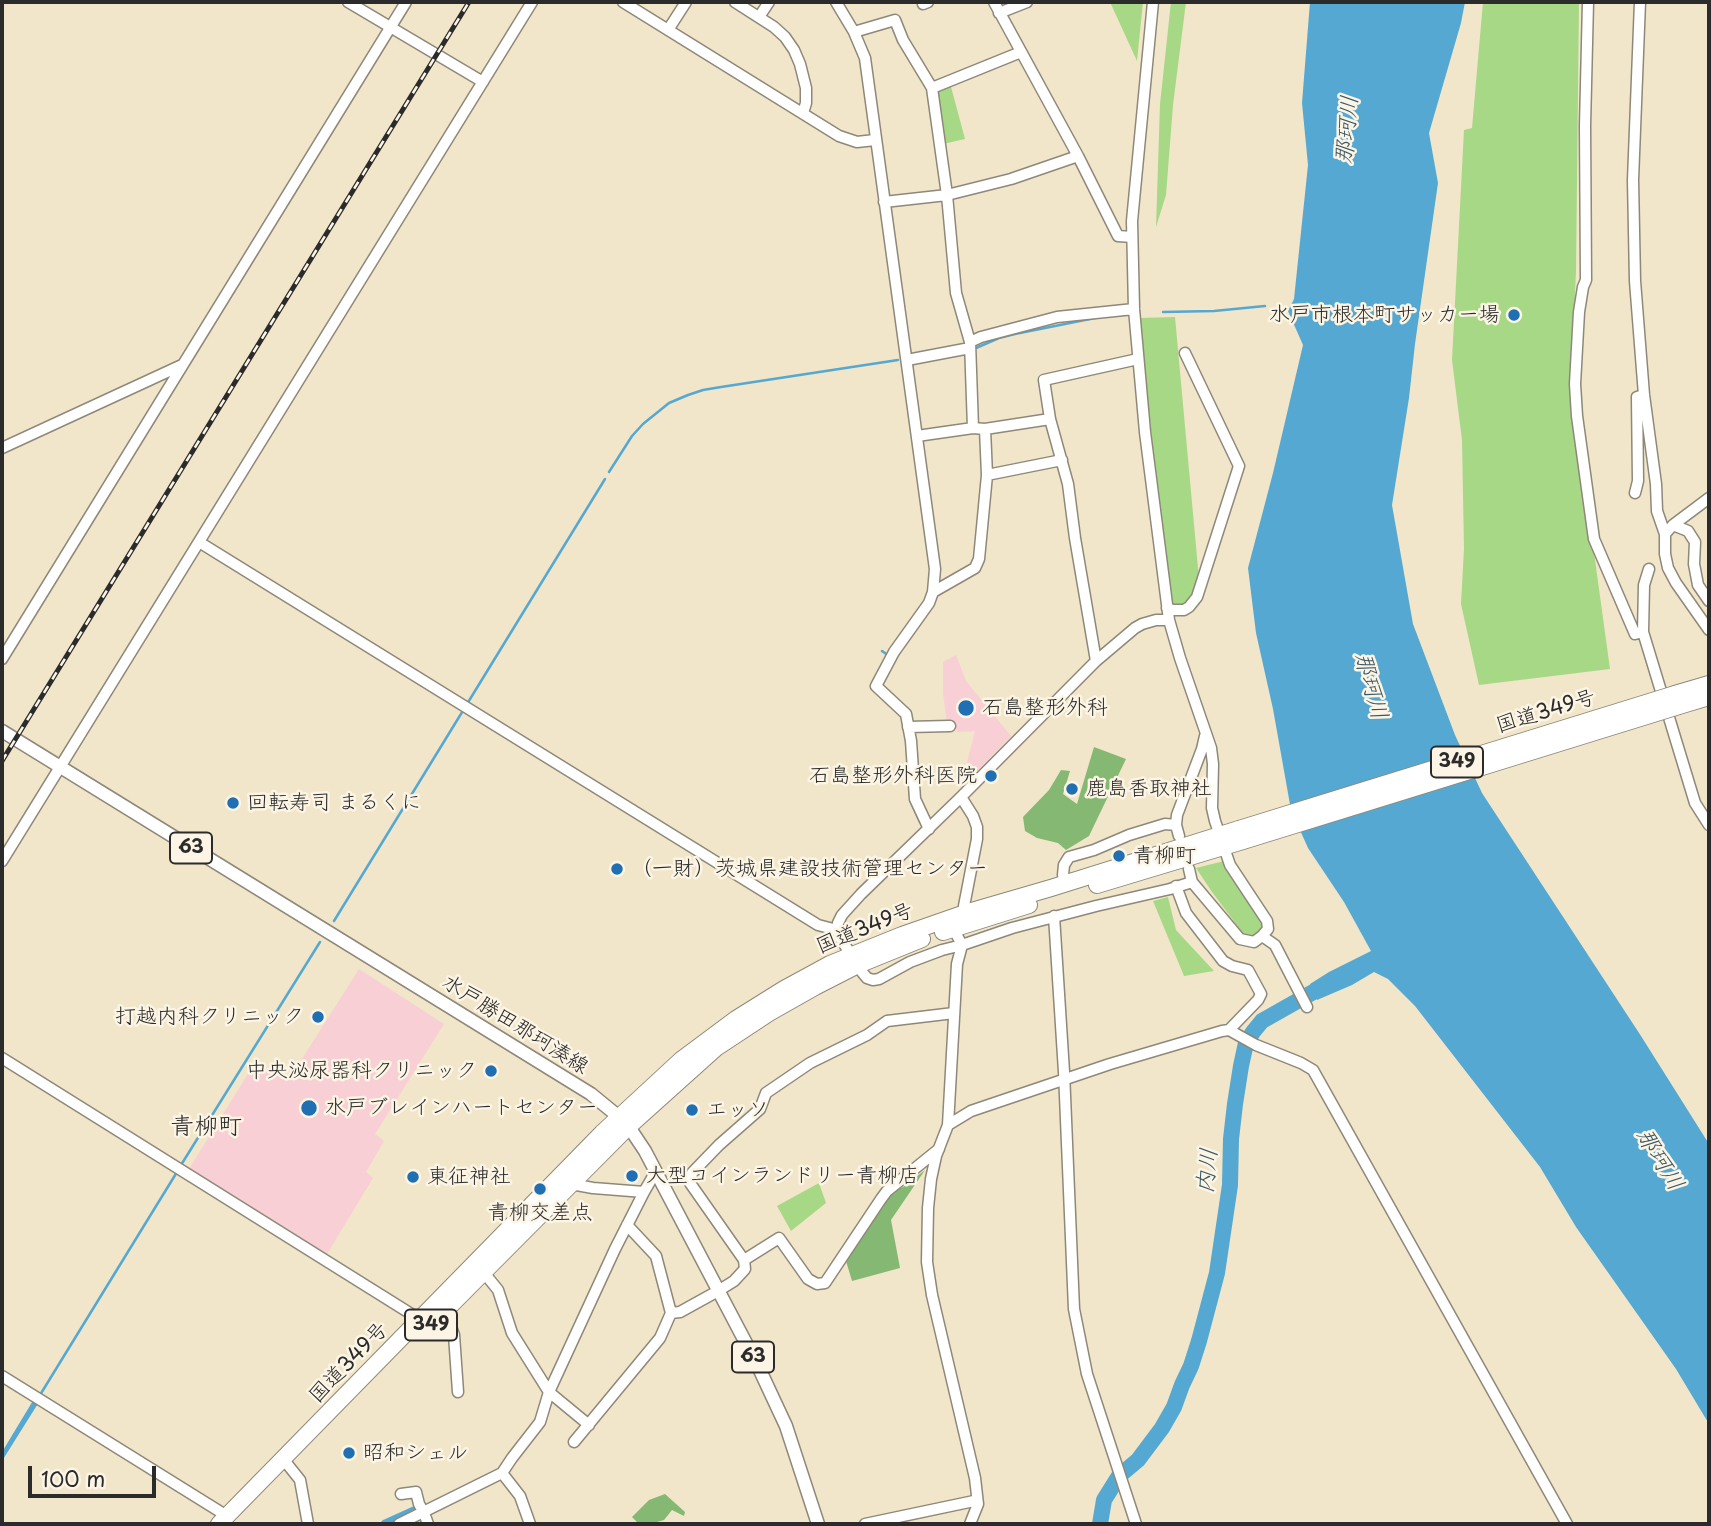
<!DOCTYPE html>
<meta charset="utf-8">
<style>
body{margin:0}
#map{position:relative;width:1711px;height:1526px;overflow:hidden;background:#f1e6c9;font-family:"Playpen Sans",sans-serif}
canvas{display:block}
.frame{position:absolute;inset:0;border:4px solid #2b2b2b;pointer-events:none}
.scale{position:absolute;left:28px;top:1466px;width:128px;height:32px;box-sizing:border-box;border:4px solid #2b2b2b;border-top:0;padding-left:9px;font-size:21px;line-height:24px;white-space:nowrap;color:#2b2b2b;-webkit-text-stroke:5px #fcf5e5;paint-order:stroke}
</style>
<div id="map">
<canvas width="1711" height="1526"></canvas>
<div class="frame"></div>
<div class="scale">100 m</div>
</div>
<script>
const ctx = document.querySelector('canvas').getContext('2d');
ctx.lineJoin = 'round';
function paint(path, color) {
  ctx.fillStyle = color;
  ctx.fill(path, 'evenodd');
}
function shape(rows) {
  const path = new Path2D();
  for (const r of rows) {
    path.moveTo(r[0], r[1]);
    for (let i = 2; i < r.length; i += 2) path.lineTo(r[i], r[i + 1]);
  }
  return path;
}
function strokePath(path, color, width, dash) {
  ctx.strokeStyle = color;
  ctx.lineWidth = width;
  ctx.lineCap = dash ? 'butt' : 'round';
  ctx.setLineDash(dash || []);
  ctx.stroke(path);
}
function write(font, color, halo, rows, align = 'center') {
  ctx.font = font + ' "Playpen Sans","Klee One",sans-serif';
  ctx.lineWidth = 5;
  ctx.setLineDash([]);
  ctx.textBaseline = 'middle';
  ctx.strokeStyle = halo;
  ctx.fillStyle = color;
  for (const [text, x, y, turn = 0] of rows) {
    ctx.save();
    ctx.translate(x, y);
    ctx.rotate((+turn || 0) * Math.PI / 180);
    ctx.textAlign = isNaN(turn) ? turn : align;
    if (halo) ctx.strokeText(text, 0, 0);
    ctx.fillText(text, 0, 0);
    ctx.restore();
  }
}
const built = shape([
 [956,655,966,681,1011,736,976,772,967,762,975,731,957,732,955,723,947,723,943,693,943,662],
 [359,969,444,1024,375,1134,384,1141,366,1172,373,1178,327,1254,189,1169,256,1061,288,1081]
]);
const green = shape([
 [1110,2,1143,2,1137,61],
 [1171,2,1186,2,1173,105,1166,195,1156,227,1160,104],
 [1483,2,1579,2,1576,271,1571,385,1610,669,1479,685,1461,604,1464,549,1462,440,1452,360,1464,130,1472,128],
 [950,83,965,139,943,144,935,90],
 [1175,317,1199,579,1190,603,1170,606,1139,318],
 [1224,861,1262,917,1263,926,1259,933,1253,938,1245,936,1212,892,1196,868],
 [1168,897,1176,930,1214,971,1184,976,1153,901],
 [819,1183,826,1203,791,1231,777,1206]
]);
const forest = shape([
 [1094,747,1126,759,1089,836,1066,850,1058,843,1037,838,1025,831,1023,817,1049,790,1061,770,1070,771,1063,794,1077,804],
 [925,1170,891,1220,900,1268,852,1281,846,1261,891,1192,903,1187],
 [665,1494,685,1512,684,1516,672,1510,664,1520,650,1524,639,1524,632,1517,649,1500]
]);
const water = shape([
 [1310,2,1465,2,1461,23,1429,133,1438,183,1415,344,1409,398,1392,505,1413,624,1455,735,1482,793,1641,1036,1709,1144,1709,1424,1676,1369,1576,1227,1540,1167,1415,1006,1388,979,1374,972,1352,985,1317,1000,1310,984,1329,972,1371,951,1344,902,1308,848,1291,810,1273,709,1256,633,1248,568,1273,473,1303,345,1288,311,1294,299,1308,165,1302,103],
 [34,1399,39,1402,2,1461,2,1452]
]);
const stream = shape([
 [1163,312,1214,311,1265,306],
 [976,348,999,338,1015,334,1095,318],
 [609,472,632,436,643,424,669,403,688,395,703,390,721,387,898,360],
 [882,651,889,656],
 [467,704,605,479],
 [909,782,910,796],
 [911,802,920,822],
 [334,921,464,709],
 [181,1165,320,942],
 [40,1395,177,1172]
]);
const canal = shape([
 [385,1524,416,1510]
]);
const river = shape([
 [1100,1524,1104,1500,1119,1476,1138,1460,1162,1428,1174,1407,1182,1385,1191,1366,1199,1341,1217,1273,1230,1185,1231,1139,1235,1104,1241,1066,1246,1043,1253,1032,1262,1021,1315,991]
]);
const minor = shape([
 [348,2,483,82],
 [623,2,839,136,857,142,875,140],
 [735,2,774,27,785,37,794,50,800,64,806,88,806,103,803,113],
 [836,2,854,32,865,58,935,569,933,592,929,603,894,652,876,686,906,714,911,741,915,799,929,829],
 [994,2,1078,156,1118,236,1132,237],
 [1153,2,1132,221,1134,309,1145,432,1169,620],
 [1588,2,1585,126,1586,280,1583,287,1579,312,1575,384,1577,416,1594,539,1635,634,1643,632],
 [1640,2,1633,180,1635,281,1644,395,1656,484,1657,511,1665,534],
 [923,4,928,2],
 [999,13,1027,2],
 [759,17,769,2],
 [668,30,686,2],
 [854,32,895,20,903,40,932,88,947,195,956,293,970,342,973,428],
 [932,88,1021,52],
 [884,202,947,195,1011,179,1078,156],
 [970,342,981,337,1057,317,1134,309],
 [907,360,970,348],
 [917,436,973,428,985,429,1050,419],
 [2,448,182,365],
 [987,475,1062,460],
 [1635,493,1638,481,1637,397,1644,395],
 [1709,498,1673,525,1665,534,1665,554,1668,568,1676,583,1709,630],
 [1673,525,1688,531,1695,542,1694,564,1698,585,1709,601],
 [199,542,818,925,837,930],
 [1649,569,1644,585,1643,632,1695,803,1709,825],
 [933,592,975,568,979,559,987,475,985,429],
 [1167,608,1173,610,1184,610,1189,607,1197,597,1239,466,1185,353],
 [2,659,406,2],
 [1096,661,1075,538,1068,484,1050,419,1044,380,1138,359],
 [908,727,950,726],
 [961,797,973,816,977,827,977,839,964,906,965,913],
 [1179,836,1176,825,1177,815,1202,749,1205,736],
 [2,861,532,2],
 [1189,869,1192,882,1240,939,1254,942,1262,936,1268,929,1267,921,1230,865,1215,821,1212,808,1213,764,1211,748,1180,658,1169,620,1156,620,1142,624,1135,628,1096,661,961,797,861,894,842,915,838,923,837,930,839,936,862,972,867,978,873,980,879,979,910,962,942,950,962,945,1012,928,1096,906,1170,889,1192,882],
 [1063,875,1064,865,1069,857,1094,850,1129,835,1165,824,1176,825],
 [1176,886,1186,913,1223,961,1232,966,1248,970,1261,994,1258,1000,1229,1030],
 [1054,916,1064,1072,1074,1309,1087,1374,1136,1524],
 [953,928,962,945,957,964,948,1125,936,1156,931,1179,928,1208,927,1262,932,1295,975,1478,978,1504,970,1524],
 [1262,936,1275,945,1307,1007],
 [2,1058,424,1322],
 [948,1125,971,1111,1110,1064,1222,1031,1229,1030,1256,1045,1301,1063,1313,1070,1567,1524],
 [571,1184,593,1188,644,1192],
 [744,1260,779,1238,808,1279,817,1284,825,1283,881,1199,887,1191,939,1149],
 [481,1269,498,1290,512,1333,549,1392,589,1425],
 [443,1313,450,1324,454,1335,458,1392],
 [671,1313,680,1312,718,1291,734,1281,745,1269,744,1260,690,1183,692,1173,719,1145,760,1109,766,1093,810,1063,867,1035,887,1021,954,1013],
 [2,1376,227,1516],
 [574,1442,660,1338,671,1313,656,1256,627,1225],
 [284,1460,300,1480,308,1524],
 [502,1473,520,1496,530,1524],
 [401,1494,416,1492,419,1504,424,1513,428,1524],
 [399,1524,502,1473,512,1458,540,1422,549,1392,615,1249,644,1192,656,1171],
 [865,1524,974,1501,978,1504]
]);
const major = shape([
 [2,731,591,1094,619,1117,633,1133,645,1151,758,1366,786,1426,818,1524]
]);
const highway = shape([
 [1675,694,1709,684],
 [1679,706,1709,697],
 [1097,885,1243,841],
 [943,932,1029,905],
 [428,1328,628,1127,716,1048,769,1013,815,987,858,965,922,939],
 [219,1524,602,1133,681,1060,736,1019,784,989,830,964,902,935,965,913,1051,888,1239,829]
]);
const rail = shape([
 [2,761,469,2]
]);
const highwayBridge = shape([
 [1239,829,1675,694],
 [1243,841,1679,706]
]);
const markers = [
 [1514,315,7,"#1f6fb2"],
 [966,708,9,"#1f6fb2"],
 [991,776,7,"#1f6fb2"],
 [1072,789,7,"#1f6fb2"],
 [233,803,7,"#1f6fb2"],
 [1119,856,7,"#1f6fb2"],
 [617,869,7,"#1f6fb2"],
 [318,1017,7,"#1f6fb2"],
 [491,1071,7,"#1f6fb2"],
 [309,1108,9,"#1f6fb2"],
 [692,1110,7,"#1f6fb2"],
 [632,1176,7,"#1f6fb2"],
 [413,1177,7,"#1f6fb2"],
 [540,1189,7,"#1f6fb2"],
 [349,1453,7,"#1f6fb2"]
];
const shields = [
 [1457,762,52],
 [191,848,42],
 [431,1325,52],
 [753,1357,42]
];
const shieldNames = [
 ["349",1457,762],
 ["63",191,848],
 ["349",431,1325],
 ["63",753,1357]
];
const poiNames = [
 ["水戸市根本町サッカー場",1500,315,"right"],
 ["石島整形外科",982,708],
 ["石島整形外科医院",977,776,"right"],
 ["鹿島香取神社",1086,789],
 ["回転寿司 まるくに",247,803],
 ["青柳町",1133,856],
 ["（一財）茨城県建設技術管理センター",631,869],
 ["打越内科クリニック",304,1017,"right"],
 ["中央泌尿器科クリニック",477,1071,"right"],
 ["水戸ブレインハートセンター",325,1108],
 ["エッソ",706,1110],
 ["大型コインランドリー青柳店",646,1176],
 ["東征神社",427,1177],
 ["青柳交差点",540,1213,"center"],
 ["昭和シェル",363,1453]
];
const streetNames = [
 ["国道349号",1546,712,-17],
 ["国道349号",865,929,-22],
 ["水戸勝田那珂湊線",515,1025,32],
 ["国道349号",349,1363,-46]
];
const waterNames = [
 ["那珂川",1348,130,-85],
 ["那珂川",1370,686,74],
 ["那珂川",1659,1160,58],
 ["内川",1208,1171,-84]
];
const quarterNames = [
 ["青柳町",206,1127]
];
paint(built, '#f7cfd4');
paint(green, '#a7d886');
paint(forest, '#85b873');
paint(water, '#55a8d1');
strokePath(stream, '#55a8d1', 2.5);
strokePath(canal, '#55a8d1', 9);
strokePath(river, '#55a8d1', 16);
strokePath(minor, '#8e887a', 13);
strokePath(major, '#8e887a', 15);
strokePath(highway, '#8e887a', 18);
strokePath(minor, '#fff', 10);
strokePath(major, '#fff', 12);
strokePath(highway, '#fff', 16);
strokePath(rail, '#2b2b2b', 5);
strokePath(rail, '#fcf5e5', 2.5, [8]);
strokePath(highwayBridge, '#8e887a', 18, []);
strokePath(highwayBridge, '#fff', 16);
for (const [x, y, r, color] of markers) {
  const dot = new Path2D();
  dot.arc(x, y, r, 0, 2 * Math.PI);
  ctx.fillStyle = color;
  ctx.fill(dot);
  strokePath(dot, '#fcf5e5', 2.5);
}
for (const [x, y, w] of shields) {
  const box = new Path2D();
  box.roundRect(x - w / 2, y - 15.5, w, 31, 5);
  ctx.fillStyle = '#fcf5e5';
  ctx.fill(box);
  strokePath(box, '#2b2b2b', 2);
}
write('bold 19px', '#2b2b2b', null, shieldNames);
write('21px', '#2b2b2b', '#fcf5e5', poiNames, 'left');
write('21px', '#2b2b2b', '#fcf5e5', streetNames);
write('italic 23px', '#3a5765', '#fcf5e5', waterNames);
write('24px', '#2b2b2b', '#fcf5e5', quarterNames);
</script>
